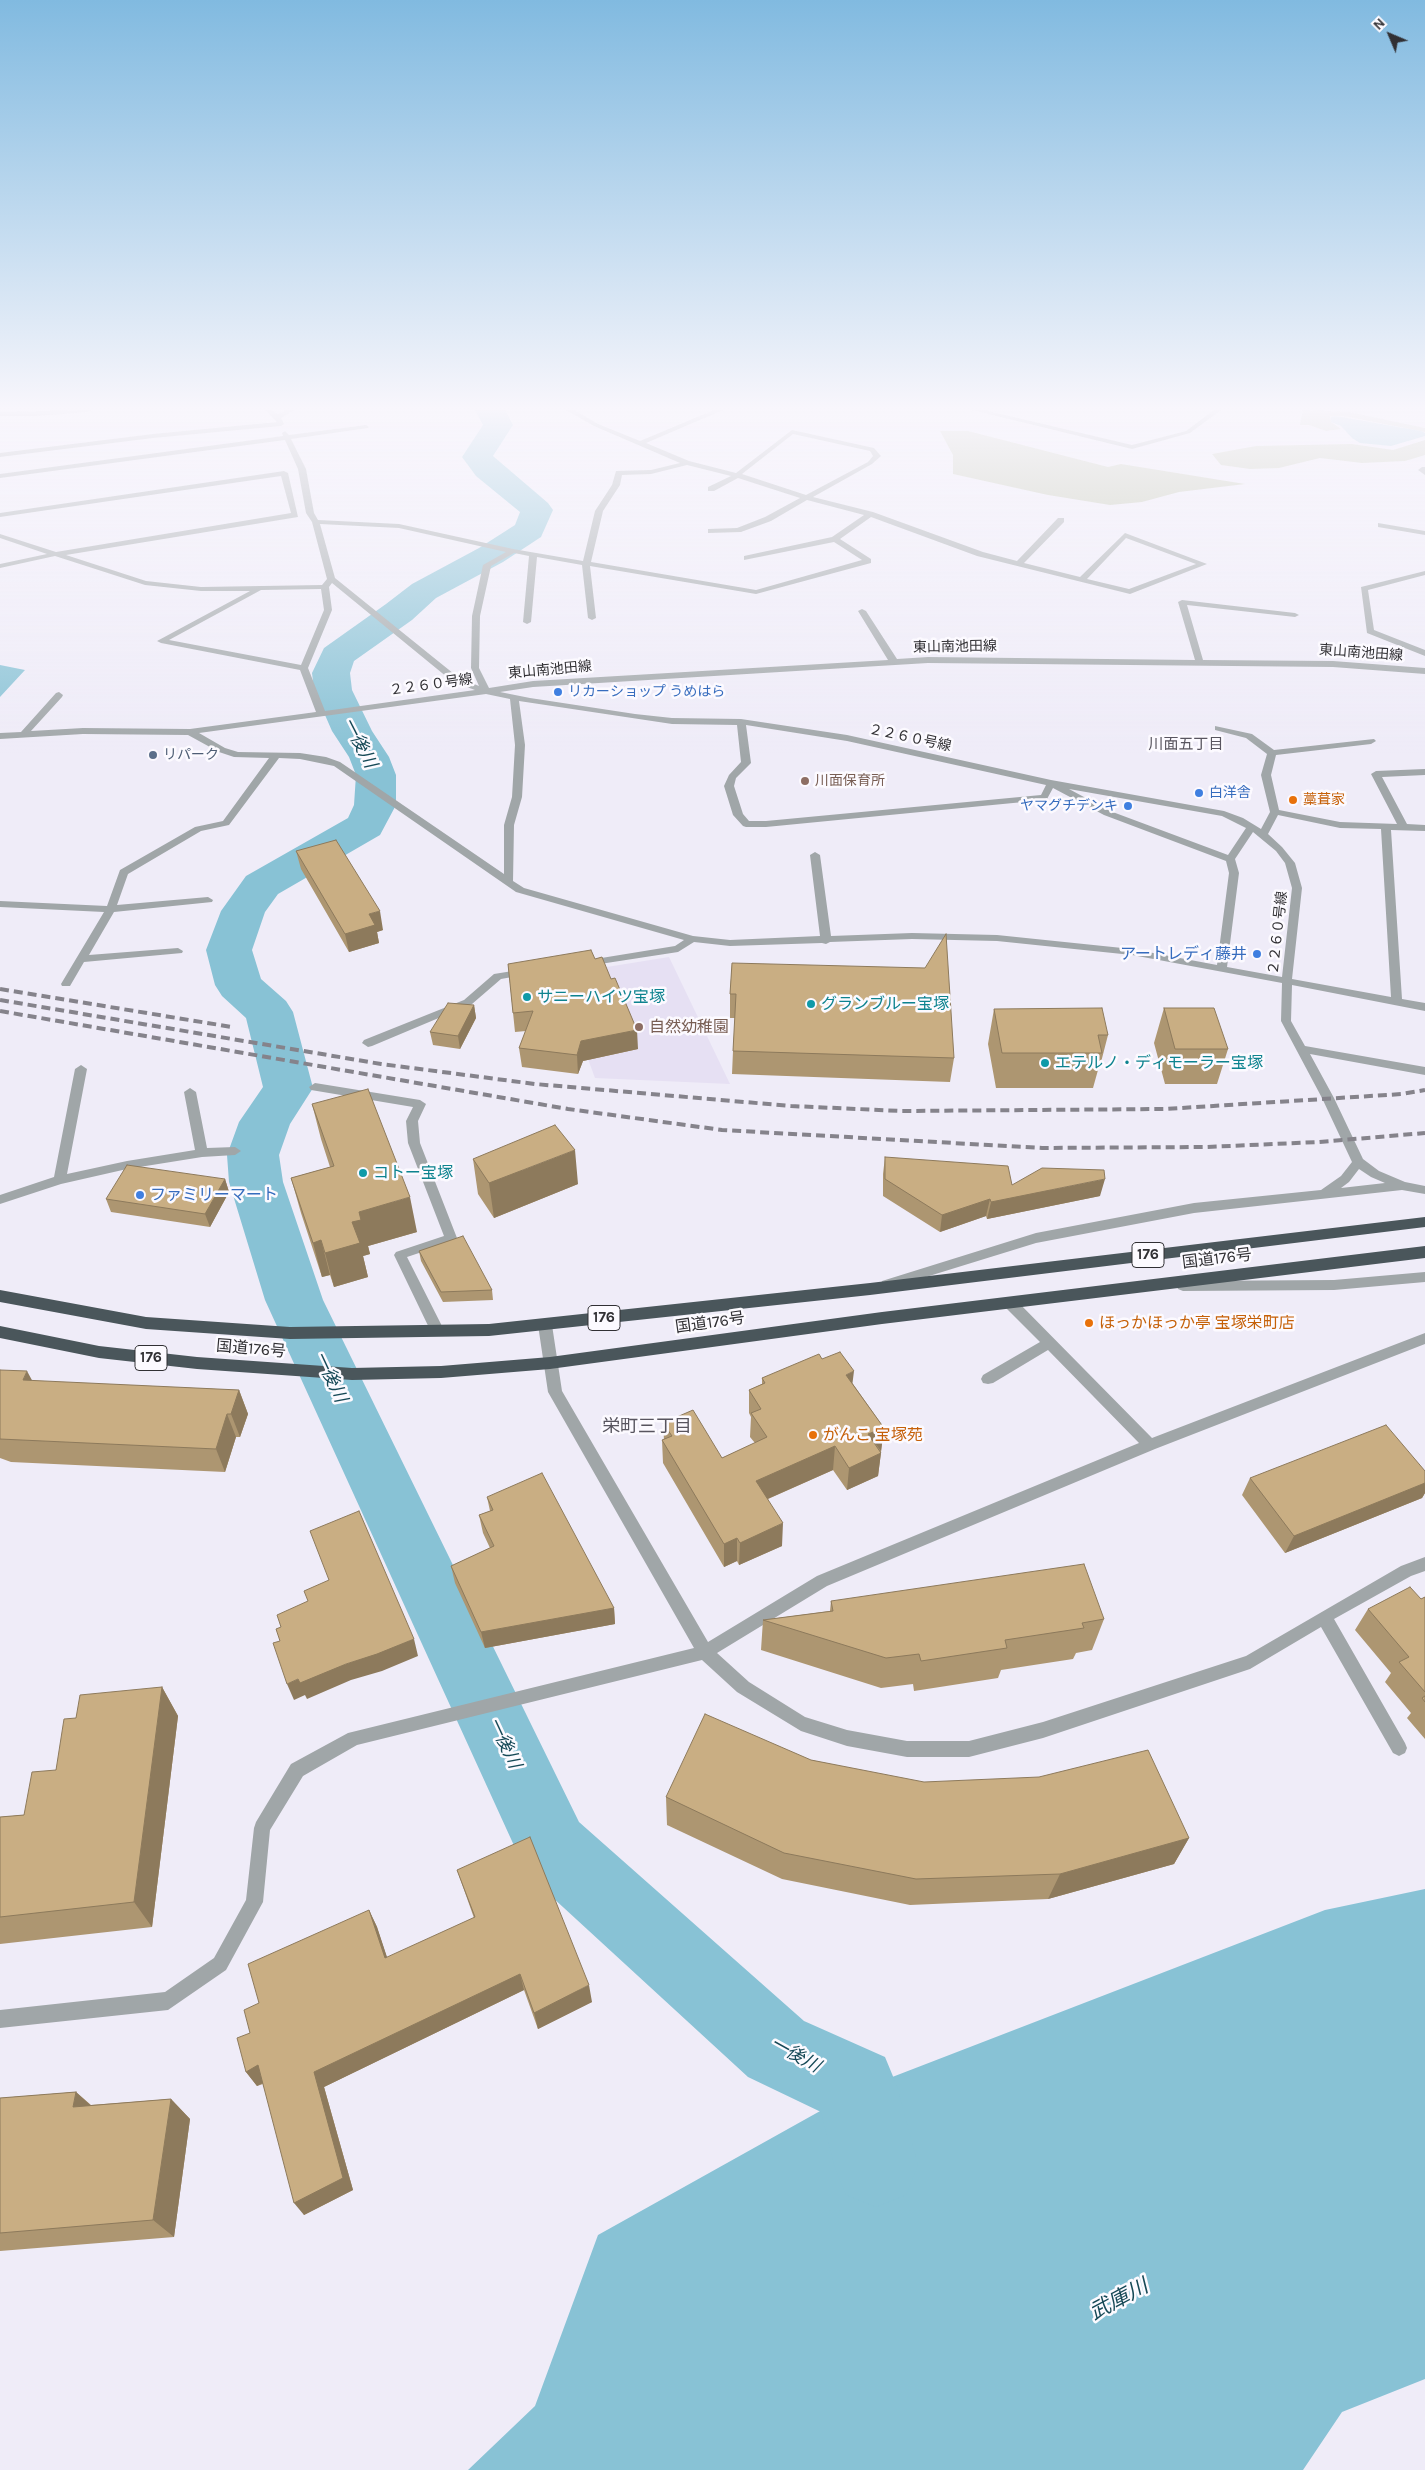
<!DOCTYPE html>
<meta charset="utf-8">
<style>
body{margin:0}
#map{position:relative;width:1425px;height:2470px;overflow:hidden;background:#efecf8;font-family:Karla,sans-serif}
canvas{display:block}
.north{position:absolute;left:1365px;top:10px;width:50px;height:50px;-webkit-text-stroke:4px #fcfaff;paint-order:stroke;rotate:315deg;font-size:14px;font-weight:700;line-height:20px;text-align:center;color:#313034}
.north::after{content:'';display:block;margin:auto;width:18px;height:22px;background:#313034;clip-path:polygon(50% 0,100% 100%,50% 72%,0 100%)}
</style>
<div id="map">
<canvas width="1425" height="2470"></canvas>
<div class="north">N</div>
</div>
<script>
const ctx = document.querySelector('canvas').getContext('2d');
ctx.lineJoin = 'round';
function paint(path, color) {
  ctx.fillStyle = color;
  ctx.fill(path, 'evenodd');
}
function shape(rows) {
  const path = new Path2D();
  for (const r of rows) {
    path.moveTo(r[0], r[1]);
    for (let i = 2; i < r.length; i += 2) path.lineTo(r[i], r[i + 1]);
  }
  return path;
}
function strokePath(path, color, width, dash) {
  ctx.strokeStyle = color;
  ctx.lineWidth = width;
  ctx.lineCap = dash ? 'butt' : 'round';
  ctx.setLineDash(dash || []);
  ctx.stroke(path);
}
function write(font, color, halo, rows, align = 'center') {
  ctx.font = font + ' Karla,"Noto Sans JP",sans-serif';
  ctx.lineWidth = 5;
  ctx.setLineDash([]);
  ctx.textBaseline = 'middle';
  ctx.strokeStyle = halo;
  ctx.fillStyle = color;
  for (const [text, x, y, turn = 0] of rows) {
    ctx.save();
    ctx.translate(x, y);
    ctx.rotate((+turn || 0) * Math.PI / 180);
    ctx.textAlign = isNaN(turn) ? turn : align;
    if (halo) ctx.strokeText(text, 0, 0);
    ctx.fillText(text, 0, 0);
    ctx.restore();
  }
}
const built = shape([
 [669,957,730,1084,595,1078,557,975]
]);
const green = shape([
 [1303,410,1349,412,1425,428,1425,432,1344,416,1330,416,1331,422,1341,429,1326,431,1309,425,1300,425],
 [940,431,968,431,1108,467,1121,464,1245,484,1179,492,1142,502,1110,505,1048,495,953,474,953,455],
 [1425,440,1425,455,1405,461,1362,463,1320,458,1279,468,1250,469,1221,465,1212,454,1256,446,1352,444,1393,450]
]);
const water = shape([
 [1336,416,1421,431,1425,433,1425,436,1391,446,1360,443,1352,438,1341,426,1331,422,1331,417],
 [0,665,25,670,0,697],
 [1425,1889,1425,2379,1342,2412,1303,2470,468,2470,535,2406,598,2235,856,2091,1325,1910]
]);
const river = shape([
 [475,410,505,410,513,425,493,456,548,503,553,510,541,537,503,562,436,598,412,620,354,661,350,673,352,690,372,731,389,757,396,775,396,805,380,835,278,894,265,912,252,950,261,979,286,1001,293,1012,313,1088,290,1124,279,1155,283,1182,323,1300,579,1822,804,2021,885,2057,897,2086,918,2165,906,2195,876,2207,846,2195,834,2165,821,2112,748,2077,527,1874,265,1300,229,1182,227,1155,239,1122,263,1087,246,1018,222,996,215,985,206,950,221,911,246,876,348,818,354,805,356,775,349,757,332,731,314,690,312,673,324,648,386,604,412,584,479,548,515,525,520,512,476,476,462,457,483,425,475,410]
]);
const minor = shape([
 [91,410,88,412,36,416,0,416,0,412,91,410],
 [265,410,272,410,278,414,286,410,294,410,281,418,284,424,281,426,153,438,0,457,0,453,153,434,277,422,265,410],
 [566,410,574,410,598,424,640,441,714,410,723,410,646,443,689,461,736,473,792,430,874,448,881,456,872,464,813,497,873,512,983,552,1017,561,1058,518,1064,518,1064,522,1024,563,1080,577,1125,533,1207,564,1130,594,977,556,871,517,840,539,871,559,871,563,756,594,590,566,596,618,592,620,588,618,582,565,537,557,531,622,527,624,523,622,529,556,514,553,491,566,480,616,479,668,489,688,533,681,888,660,858,611,862,609,866,611,897,659,928,657,1195,660,1178,602,1182,600,1295,613,1299,615,1295,617,1187,605,1203,660,1333,661,1425,668,1425,674,1333,667,928,663,533,687,500,692,530,698,635,714,672,718,741,719,847,735,1051,780,1224,811,1243,818,1261,829,1270,812,1261,775,1267,754,1246,738,1215,730,1215,726,1252,734,1274,750,1374,739,1376,741,1371,744,1276,755,1271,775,1279,810,1340,822,1397,824,1371,774,1376,771,1425,769,1425,775,1382,777,1407,824,1425,825,1425,831,1391,830,1402,999,1425,1003,1425,1011,1292,985,1291,1021,1305,1046,1425,1067,1425,1075,1310,1054,1334,1098,1363,1159,1379,1171,1405,1182,1425,1186,1425,1194,1402,1190,1194,1213,1036,1243,887,1289,882,1287,881,1284,882,1281,1036,1233,1194,1203,1321,1190,1341,1176,1352,1162,1322,1098,1281,1021,1282,983,1132,955,997,941,912,939,830,942,826,944,822,943,730,946,694,942,678,952,587,966,582,963,583,961,675,946,684,940,516,892,334,766,300,759,279,758,229,825,201,831,128,874,117,905,208,897,213,900,212,902,114,912,89,955,178,948,183,951,182,953,84,962,70,986,62,986,61,984,104,912,0,907,0,901,107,906,120,870,195,827,223,821,269,758,234,757,219,752,188,735,83,734,0,739,0,733,21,732,56,693,59,692,63,695,62,697,31,731,83,728,190,729,316,712,300,670,161,643,157,641,250,591,201,591,145,585,55,556,0,568,0,564,47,554,0,538,0,534,56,552,291,513,281,476,0,517,0,513,284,471,288,473,298,517,66,555,146,581,201,587,322,585,327,579,312,522,306,513,298,469,285,440,0,478,0,474,283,436,282,433,285,431,289,435,366,425,369,427,368,428,291,439,306,469,314,513,318,520,399,524,513,549,583,561,595,511,612,485,616,471,651,470,680,463,594,426,566,410],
 [793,434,870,451,873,456,868,462,806,495,742,474,793,434],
 [687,465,731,476,708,487,708,491,714,491,738,478,800,498,765,517,737,528,708,529,708,533,741,532,771,521,807,500,864,515,832,537,744,556,744,560,834,542,862,560,756,590,591,562,603,511,620,485,622,475,651,474,687,465],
 [320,524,399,528,506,552,483,565,472,616,471,668,479,686,459,678,335,578,320,524],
 [1126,538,1196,564,1129,589,1087,579,1126,538],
 [332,583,453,682,475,690,325,711,308,668,332,610,329,587,332,583],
 [321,589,324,610,301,665,169,640,261,590,321,589],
 [486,694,510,699,515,745,512,797,504,825,504,874,340,762,326,757,300,753,238,752,225,748,199,733,486,694],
 [519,701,672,724,737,725,741,762,729,775,724,786,733,815,743,826,746,827,766,827,1044,800,1047,799,1053,788,1104,815,1226,861,1229,873,1217,965,1132,949,997,935,912,933,831,936,820,855,815,852,810,855,820,936,730,940,693,936,524,888,513,881,514,825,522,797,525,745,519,701],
 [746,725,847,741,1046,785,1041,795,766,821,749,821,743,814,734,786,736,778,751,763,746,725],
 [1069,789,1222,816,1246,828,1228,855,1110,811,1069,789],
 [1278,815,1340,828,1381,829,1391,997,1292,979,1302,888,1295,863,1282,847,1268,834,1278,815],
 [1253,832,1276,851,1285,863,1292,888,1282,977,1227,967,1239,873,1235,859,1253,832],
 [1359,1169,1371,1177,1385,1183,1341,1188,1349,1182,1359,1169],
 [972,410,984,410,1132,445,1186,431,1214,410,1221,410,1190,433,1132,449,972,410],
 [1422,467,1425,467,1425,475,1418,470,1422,467],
 [1378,523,1425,531,1425,535,1378,527,1378,523],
 [1425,571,1425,575,1368,590,1374,630,1425,650,1425,656,1367,633,1361,587,1425,571],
 [525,969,529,970,529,974,501,979,472,1004,372,1046,368,1047,362,1043,364,1040,464,1000,494,974,525,969],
 [81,1065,87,1069,67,1174,127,1161,195,1150,184,1092,190,1088,196,1092,207,1148,235,1147,241,1151,235,1155,202,1157,127,1169,61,1184,0,1204,0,1195,54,1177,75,1069,81,1065],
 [315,1083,420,1100,426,1104,418,1121,420,1143,457,1238,455,1241,407,1257,445,1332,443,1336,433,1336,394,1255,396,1252,444,1236,408,1143,406,1121,413,1107,311,1090,309,1087,315,1083],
 [1425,1272,1425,1282,1334,1290,1183,1291,1178,1289,1177,1286,1178,1283,1183,1281,1334,1280,1425,1272],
 [1010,1298,1015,1299,1152,1438,1425,1333,1425,1344,1155,1449,827,1586,717,1653,749,1682,805,1717,847,1730,907,1741,969,1741,1043,1722,1246,1656,1401,1566,1425,1557,1425,1571,1411,1576,1334,1619,1405,1743,1407,1748,1405,1753,1399,1756,1393,1753,1321,1627,1250,1669,1043,1738,969,1757,907,1757,847,1746,801,1731,737,1692,702,1660,357,1745,303,1776,270,1830,263,1902,226,1970,168,2010,0,2028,0,2010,165,1992,214,1958,246,1900,254,1828,256,1822,291,1764,348,1733,694,1648,548,1392,538,1325,540,1321,545,1320,550,1321,552,1325,562,1391,708,1642,817,1576,1139,1443,1048,1350,993,1383,988,1384,983,1383,981,1379,983,1375,1040,1342,1005,1307,1004,1303,1005,1299,1010,1298]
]);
const highway = shape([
 [1425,1217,1425,1227,870,1295,489,1336,290,1339,146,1329,0,1302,0,1290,146,1317,290,1327,489,1324,870,1283,1425,1217],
 [1425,1246,1425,1258,882,1324,550,1369,441,1378,352,1380,197,1369,99,1358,0,1338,0,1326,99,1346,197,1357,352,1368,441,1366,550,1357,882,1312,1425,1246]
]);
const rail = shape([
 [0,989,232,1027],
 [0,1000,381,1064,535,1084,791,1106,902,1111,1165,1109,1402,1094,1425,1090],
 [0,1011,568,1109,722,1130,1042,1148,1206,1147,1319,1142,1425,1133]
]);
const wall = shape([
 [296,851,383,930,377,932,379,943,349,952,301,869],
 [595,959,638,1049,583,1061,578,1074,522,1067,519,1048,526,1031,515,1032,508,964],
 [732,963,954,1058,950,1082,732,1074,733,1051,735,1018,730,1018,730,994],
 [474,1005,476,1018,460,1049,433,1045,430,1032],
 [1164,1008,1228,1049,1217,1084,1165,1084,1154,1043],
 [994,1009,1108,1035,1099,1070,1098,1070,1093,1088,996,1088,988,1044],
 [312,1104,417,1232,368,1246,370,1254,363,1256,368,1277,334,1287,330,1275,322,1277,301,1213,291,1178,330,1167,321,1139],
 [885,1157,1012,1185,1100,1196,987,1219,986,1216,940,1232,883,1196,883,1174],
 [473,1159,578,1184,494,1218,478,1194],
 [225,1179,229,1192,210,1227,111,1212,106,1199],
 [419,1251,492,1290,493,1300,443,1302,421,1261],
 [822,1359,853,1384,884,1428,878,1476,847,1490,833,1470,768,1499,782,1546,739,1565,737,1561,724,1567,663,1463,662,1440,664,1440,663,1423,722,1458,755,1443,750,1437,751,1417,749,1413,749,1390,762,1384,762,1378],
 [0,1370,32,1381,239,1390,248,1414,240,1437,236,1437,225,1472,11,1462,0,1458],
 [1425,1471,1425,1493,1422,1498,1285,1553,1242,1495,1250,1478],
 [487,1497,614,1608,615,1624,485,1648,455,1583,451,1566,490,1548,483,1533,479,1515,490,1511],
 [1425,1597,1425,1739,1407,1718,1411,1713,1385,1682,1391,1673,1355,1630,1368,1609,1421,1599],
 [831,1601,1104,1619,1092,1650,1076,1653,1073,1659,1001,1670,998,1678,914,1691,913,1684,881,1688,761,1650,763,1620,830,1611],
 [162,1687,178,1716,152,1927,0,1944,0,1817,24,1815,56,1770,76,1718],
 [811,1760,1189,1838,1174,1864,1048,1899,910,1905,782,1879,667,1825,666,1797],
 [457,1870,592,2002,538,2029,524,1990,324,2087,353,2190,304,2215,263,2084,257,2086,246,2072,250,2033,259,2003,369,1910,377,1927,387,1958,474,1918],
 [76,2092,91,2105,171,2099,190,2119,174,2237,0,2251,0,2098]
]);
const shadedWall = shape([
 [380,911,383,930,377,932,379,943,349,952,345,934,369,914],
 [474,1005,476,1018,460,1049,458,1036],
 [637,1030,638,1049,583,1061,578,1074,577,1055,581,1041],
 [575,1150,578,1184,494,1218,489,1183],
 [225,1179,229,1192,210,1227,205,1214],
 [1105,1179,1100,1196,987,1219,991,1202],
 [410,1197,417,1232,368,1246,370,1254,363,1256,368,1277,334,1287,325,1253,352,1222,359,1212],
 [990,1199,986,1216,940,1232,942,1215],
 [321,1240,330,1275,322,1277,313,1243],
 [27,1371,40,1395,23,1380],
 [854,1371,851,1395,846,1375],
 [239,1390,248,1414,240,1437,231,1414],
 [227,1414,236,1437,225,1472,216,1449],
 [884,1428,881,1451,868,1434],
 [835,1446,833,1470,756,1504,756,1481],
 [881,1453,878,1476,847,1490,849,1468],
 [1425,1483,1425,1493,1422,1498,1285,1553,1294,1536],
 [783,1523,782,1546,739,1565,740,1543],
 [737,1538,737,1561,724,1567,724,1544],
 [614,1608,615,1624,485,1648,481,1632],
 [414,1639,418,1656,382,1671,351,1680,307,1699,305,1695,294,1700,287,1684,298,1679,346,1664],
 [162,1687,178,1716,152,1927,134,1902],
 [1189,1838,1174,1864,1048,1899,1060,1874],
 [369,1910,377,1927,393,1975,385,1958],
 [520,1974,524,1990,324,2087,353,2190,304,2215,294,2203,314,2072],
 [589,1985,592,2002,538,2029,534,2013],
 [258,2065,269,2080,257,2086,246,2072],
 [76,2092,98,2112,73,2107],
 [171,2099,190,2119,174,2237,153,2220]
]);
const building = shape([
 [336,840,380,911,369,914,375,925,345,934,296,851,336,840],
 [946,934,954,1058,733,1051,736,994,730,994,732,963,925,968,946,934],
 [591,950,595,959,602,957,611,979,615,978,637,1030,581,1041,577,1055,519,1048,533,1011,513,1013,508,964,591,950],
 [448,1003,474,1005,458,1036,430,1032,448,1003],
 [1102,1008,1108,1035,1098,1035,1102,1053,1002,1053,994,1009,1102,1008],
 [1164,1008,1214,1008,1228,1049,1175,1049,1164,1008],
 [368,1089,410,1197,359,1212,361,1220,352,1222,360,1243,325,1253,321,1240,313,1243,291,1178,334,1166,312,1104,368,1089],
 [555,1125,575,1150,489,1183,473,1159,555,1125],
 [885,1157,1008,1166,1012,1185,1042,1168,1104,1170,1105,1179,991,1202,990,1199,942,1215,885,1179,885,1157],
 [127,1165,225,1179,205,1214,106,1199,127,1165],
 [463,1236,492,1290,441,1292,419,1251,463,1236],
 [840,1352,854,1371,846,1375,884,1428,868,1434,881,1453,849,1468,835,1446,756,1481,783,1523,740,1543,737,1538,724,1544,662,1440,672,1436,663,1423,693,1410,722,1458,767,1437,751,1413,761,1409,749,1390,765,1383,762,1378,819,1354,822,1359,840,1352],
 [0,1370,27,1371,23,1380,239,1390,231,1414,227,1414,216,1449,0,1439,0,1370],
 [1386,1425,1425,1471,1425,1483,1294,1536,1250,1478,1386,1425],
 [542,1473,614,1608,481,1632,451,1566,494,1546,479,1515,493,1510,487,1497,542,1473],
 [359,1511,414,1639,377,1654,346,1664,300,1683,298,1679,287,1684,273,1643,280,1641,276,1629,281,1627,277,1615,308,1601,304,1591,329,1580,310,1531,359,1511],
 [1084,1564,1104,1619,1082,1623,1084,1628,1005,1640,1007,1648,921,1661,919,1654,886,1658,763,1620,833,1611,831,1601,1084,1564],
 [1410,1587,1421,1599,1425,1597,1425,1692,1399,1662,1409,1657,1368,1609,1410,1587],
 [162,1687,134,1902,0,1917,0,1817,24,1815,32,1772,56,1770,64,1719,76,1718,80,1695,162,1687],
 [1425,1696,1425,1702,1422,1698,1425,1696],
 [705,1714,811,1760,924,1782,1039,1777,1148,1750,1189,1838,1060,1874,916,1879,784,1853,666,1797,705,1714],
 [530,1837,589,1985,534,2013,520,1974,314,2072,343,2178,294,2203,258,2065,246,2072,237,2038,250,2033,244,2010,259,2003,248,1964,369,1910,385,1958,475,1917,457,1870,530,1837],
 [76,2092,73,2107,171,2099,153,2220,0,2233,0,2098,76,2092]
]);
const markers = [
 [558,692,5,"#3f7fe0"],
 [153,755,5,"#5c6f8a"],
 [805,781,5,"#8d6e63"],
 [1199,793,5,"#3f7fe0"],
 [1293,800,5,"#e8710a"],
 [1128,806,5,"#3f7fe0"],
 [1257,954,5,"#3f7fe0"],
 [527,997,5,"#0f9aa8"],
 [811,1004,5,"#0f9aa8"],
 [639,1027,5,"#8d6e63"],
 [1045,1063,5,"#0f9aa8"],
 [363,1173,5,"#0f9aa8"],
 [140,1195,5,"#3f7fe0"],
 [1089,1323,5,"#e8710a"],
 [813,1435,5,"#e8710a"]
];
const farStreetnames = [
 ["東山南池田線",955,647,-1],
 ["東山南池田線",1361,653,4],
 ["東山南池田線",550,670,-5],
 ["２２６０号線",431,685,-8],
 ["２２６０号線",910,738,12],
 ["２２６０号線",1278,933,-84]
];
const farShopnames = [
 ["リカーショップ うめはら",568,692],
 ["白洋舎",1209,793],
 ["ヤマグチデンキ",1118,806,"right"]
];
const farServicenames = [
 ["リパーク",163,755]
];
const farEducationnames = [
 ["川面保育所",815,781]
];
const farFoodnames = [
 ["藁葺家",1303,800]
];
const farNeighbourhoodnames = [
 ["川面五丁目",1186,745]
];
const shields = [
 [1148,1255,32],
 [604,1318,32],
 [151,1358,32]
];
const shieldNames = [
 ["176",1148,1255],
 ["176",604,1318],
 ["176",151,1358]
];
const shopNames = [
 ["アートレディ藤井",1247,954],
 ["ファミリーマート",150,1195,"left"]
];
const cultureNames = [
 ["サニーハイツ宝塚",537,997],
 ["グランブルー宝塚",821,1004],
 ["エテルノ・ディモーラー宝塚",1055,1063],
 ["コトー宝塚",373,1173]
];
const educationNames = [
 ["自然幼稚園",649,1027]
];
const streetNames = [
 ["国道176号",1217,1259,-7],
 ["国道176号",710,1323,-8],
 ["国道176号",251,1349,5]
];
const foodNames = [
 ["ほっかほっか亭 宝塚栄町店",1099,1323],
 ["がんこ 宝塚苑",823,1435]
];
const waterNames = [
 ["一後川",359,743,63],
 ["一後川",330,1377,65],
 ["一後川",504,1743,65],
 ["一後川",795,2055,29]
];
const neighbourhoodNames = [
 ["栄町三丁目",647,1427]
];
const nearWaternames = [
 ["武庫川",1119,2300,-28]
];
paint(built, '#e6e0f3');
paint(green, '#bbc1a5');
paint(water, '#88c2d5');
paint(river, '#88c2d5');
paint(minor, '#a0a6a8');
paint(highway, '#4a565b');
strokePath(rail, '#85838b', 4, [9, 5]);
paint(wall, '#ad9671');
paint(shadedWall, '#8d7a5c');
paint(building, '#c9ae83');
strokePath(building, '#8d7a5c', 1);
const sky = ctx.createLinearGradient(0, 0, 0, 756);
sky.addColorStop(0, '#81bae0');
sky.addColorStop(0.54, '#f8f6fc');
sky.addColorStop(1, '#f8f6fc00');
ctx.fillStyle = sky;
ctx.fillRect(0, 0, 1425, 756);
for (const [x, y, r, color] of markers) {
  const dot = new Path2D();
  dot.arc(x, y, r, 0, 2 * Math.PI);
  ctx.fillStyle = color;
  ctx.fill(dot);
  strokePath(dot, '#fcfaff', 2);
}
write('14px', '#313034', '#fcfaff', farStreetnames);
write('14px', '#366cbe', '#fcfaff', farShopnames, 'left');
write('14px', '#4e5e75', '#fcfaff', farServicenames, 'left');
write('14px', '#785e54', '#fcfaff', farEducationnames, 'left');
write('14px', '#c56008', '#fcfaff', farFoodnames, 'left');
write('15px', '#58555f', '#fcfaff', farNeighbourhoodnames);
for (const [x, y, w] of shields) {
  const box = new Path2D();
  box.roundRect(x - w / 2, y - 12.5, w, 25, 4);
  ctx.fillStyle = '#fcfaff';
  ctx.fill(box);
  strokePath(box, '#313034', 1);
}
write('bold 15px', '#313034', null, shieldNames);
write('16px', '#366cbe', '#fcfaff', shopNames, 'right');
write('16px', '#0d838f', '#fcfaff', cultureNames, 'left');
write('16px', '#785e54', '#fcfaff', educationNames, 'left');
write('16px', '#313034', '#fcfaff', streetNames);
write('16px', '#c56008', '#fcfaff', foodNames, 'left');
write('italic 18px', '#164957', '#fcfaff', waterNames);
write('18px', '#58555f', '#fcfaff', neighbourhoodNames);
write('italic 21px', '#164957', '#fcfaff', nearWaternames);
</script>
